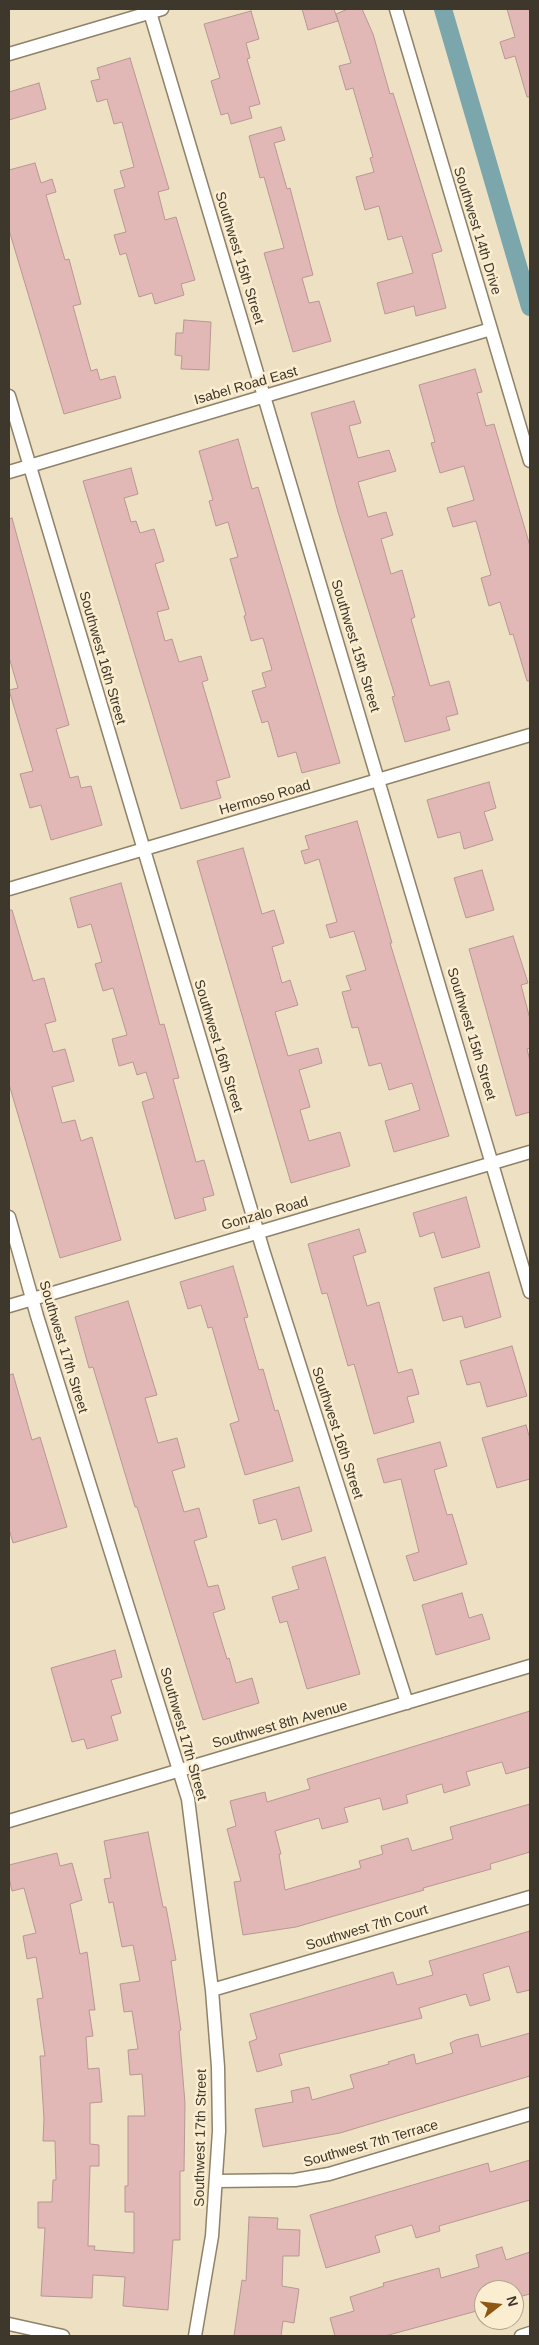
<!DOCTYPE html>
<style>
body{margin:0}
#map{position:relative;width:539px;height:2345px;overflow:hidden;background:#eee0c3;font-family:Helvetica,sans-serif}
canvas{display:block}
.frame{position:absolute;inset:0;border:10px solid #3d372c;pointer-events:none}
.north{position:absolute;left:474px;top:2280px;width:50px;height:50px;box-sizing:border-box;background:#fbedd0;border:1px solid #afa48e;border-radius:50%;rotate:74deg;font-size:14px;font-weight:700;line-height:20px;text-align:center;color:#3d372c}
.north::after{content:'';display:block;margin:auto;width:18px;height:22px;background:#8f5611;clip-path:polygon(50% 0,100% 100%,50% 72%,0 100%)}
</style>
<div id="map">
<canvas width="539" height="2345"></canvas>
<div class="frame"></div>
<div class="north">N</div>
</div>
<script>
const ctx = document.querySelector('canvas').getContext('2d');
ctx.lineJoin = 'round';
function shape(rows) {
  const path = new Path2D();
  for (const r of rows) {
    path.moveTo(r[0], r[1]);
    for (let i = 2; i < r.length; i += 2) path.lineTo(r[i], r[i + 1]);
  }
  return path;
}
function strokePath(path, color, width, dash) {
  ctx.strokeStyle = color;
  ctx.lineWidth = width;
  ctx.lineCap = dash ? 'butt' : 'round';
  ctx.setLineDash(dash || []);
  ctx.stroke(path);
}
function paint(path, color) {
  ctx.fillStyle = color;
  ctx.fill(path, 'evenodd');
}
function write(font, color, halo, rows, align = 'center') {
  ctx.font = font + ' Helvetica,sans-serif';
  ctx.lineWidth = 5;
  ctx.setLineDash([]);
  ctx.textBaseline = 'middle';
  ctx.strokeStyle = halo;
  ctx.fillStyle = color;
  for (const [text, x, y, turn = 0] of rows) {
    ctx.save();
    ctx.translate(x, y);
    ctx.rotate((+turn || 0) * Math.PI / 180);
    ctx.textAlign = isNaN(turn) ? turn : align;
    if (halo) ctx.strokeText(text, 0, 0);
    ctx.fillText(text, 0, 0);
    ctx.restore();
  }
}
const canal = shape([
 [443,9,530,307]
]);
const building = shape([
 [302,9,334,9,338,21,308,30,302,9],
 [348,9,362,9,373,34,390,94,393,93,442,251,432,254,446,308,416,316,414,306,385,314,377,283,413,273,402,236,388,240,379,206,365,210,356,177,374,172,370,158,373,157,353,88,346,90,339,66,351,63,336,14,348,9],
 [507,9,530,9,530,97,527,97,515,56,505,59,500,42,515,37,507,9],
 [251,11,259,39,246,43,250,58,247,59,260,104,249,107,252,118,231,124,228,113,221,115,211,81,220,78,204,24,251,11],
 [130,58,169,189,158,192,165,220,176,217,195,280,181,284,184,295,155,304,152,293,139,297,126,253,120,255,114,235,126,232,114,190,125,187,120,171,134,167,122,122,114,124,107,99,97,102,91,81,100,79,97,68,130,58],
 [39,83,46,109,9,120,9,92,39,83],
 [281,127,285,140,274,143,287,189,290,188,313,275,302,278,309,303,319,301,331,341,293,352,264,253,284,248,264,177,260,178,249,136,281,127],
 [35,163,41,183,52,179,56,192,46,195,65,260,69,259,81,304,73,306,91,371,97,369,100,380,115,376,121,398,64,414,9,230,9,170,35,163],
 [184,320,211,322,209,370,181,369,182,356,175,355,176,333,183,333,184,320],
 [475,369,482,392,477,393,486,426,494,424,530,546,530,681,527,681,513,634,510,635,500,602,489,606,481,578,491,575,476,521,453,527,447,508,474,500,464,466,440,473,431,443,435,442,419,385,475,369],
 [354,401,361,423,349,426,358,458,389,450,396,471,358,482,368,517,386,512,393,535,381,539,391,574,402,570,415,617,411,619,430,686,449,681,458,714,446,717,450,730,405,742,392,697,395,696,338,512,311,413,354,401],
 [238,439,252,489,258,487,340,763,302,773,296,752,278,757,268,721,262,723,252,691,266,687,262,673,272,670,263,638,251,641,244,616,246,615,230,559,238,557,228,522,216,526,209,501,213,500,199,451,238,439],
 [131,468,138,494,124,498,131,522,136,521,140,533,154,529,164,561,155,564,169,609,157,612,165,641,172,639,179,662,201,656,208,680,202,682,230,777,216,781,221,798,181,809,83,481,131,468],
 [12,518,69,725,56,729,70,778,78,776,81,788,91,786,102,825,51,840,41,805,30,808,20,774,33,771,9,690,18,688,9,657,9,519,12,518],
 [489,782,496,808,484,812,493,840,464,849,460,832,438,838,427,800,489,782],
 [357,821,392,943,390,943,449,1136,394,1152,385,1121,420,1110,412,1083,389,1090,381,1063,369,1066,358,1027,352,1028,342,992,351,990,346,976,366,970,354,931,330,938,326,925,337,922,319,859,305,864,301,851,309,849,305,836,357,821],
 [243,848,262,914,274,910,284,943,272,947,282,983,290,980,298,1005,275,1012,288,1056,318,1048,322,1063,299,1070,310,1107,300,1110,309,1141,340,1132,350,1166,291,1183,197,861,243,848],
 [482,870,494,910,466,918,454,878,482,870],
 [121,883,160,1025,164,1024,179,1078,173,1079,196,1162,204,1160,214,1195,203,1198,206,1210,175,1219,142,1102,154,1098,146,1072,137,1075,133,1062,119,1066,112,1039,127,1035,113,988,103,991,95,964,102,962,91,924,78,928,70,898,121,883],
 [9,910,12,910,33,981,44,978,56,1021,45,1024,53,1052,65,1049,74,1081,52,1087,62,1123,75,1120,81,1141,92,1137,121,1240,60,1258,9,1084,9,910],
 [513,936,528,983,521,985,530,1019,530,1048,527,1049,530,1061,530,1112,516,1116,469,949,513,936],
 [466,1197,480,1247,442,1258,434,1232,420,1237,413,1213,466,1197],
 [359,1229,366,1252,353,1256,367,1306,379,1302,398,1373,412,1369,419,1394,407,1397,414,1422,374,1434,354,1364,348,1366,327,1293,322,1294,308,1244,359,1229],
 [233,1266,248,1317,244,1318,259,1370,263,1369,275,1411,278,1410,293,1461,245,1475,230,1424,239,1421,212,1327,208,1328,201,1305,188,1309,180,1282,233,1266],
 [489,1272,501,1317,465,1328,462,1316,443,1321,434,1288,489,1272],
 [128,1301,157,1395,145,1398,158,1443,177,1438,185,1467,172,1471,184,1512,199,1508,207,1537,194,1541,208,1587,218,1585,225,1609,213,1613,227,1659,229,1658,236,1683,252,1678,259,1703,203,1720,137,1507,135,1507,93,1367,89,1368,75,1317,128,1301],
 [512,1346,527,1396,487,1407,480,1382,467,1385,460,1361,512,1346],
 [13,1374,32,1440,40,1437,67,1527,13,1543,9,1529,9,1375,13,1374],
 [526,1425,530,1439,530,1479,497,1488,482,1438,526,1425],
 [440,1442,447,1466,434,1470,447,1515,452,1514,467,1564,414,1581,406,1556,419,1552,401,1479,384,1483,377,1459,440,1442],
 [299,1487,312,1531,282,1540,276,1519,259,1524,253,1500,299,1487],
 [325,1557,360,1674,307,1689,287,1621,280,1623,272,1597,299,1589,292,1567,325,1557],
 [462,1593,469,1618,482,1614,490,1639,436,1655,422,1605,462,1593],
 [115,1650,122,1677,111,1680,121,1713,111,1716,118,1740,87,1749,84,1739,72,1742,51,1668,115,1650],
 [530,1711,530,1767,506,1774,502,1762,466,1772,470,1785,444,1793,442,1784,406,1795,408,1803,383,1810,380,1798,344,1808,348,1822,322,1829,319,1818,275,1831,281,1854,279,1854,285,1890,361,1868,359,1861,383,1854,381,1846,408,1838,412,1851,453,1839,450,1827,530,1804,530,1852,490,1864,491,1869,423,1888,424,1890,296,1927,243,1935,234,1882,241,1881,227,1829,236,1826,230,1801,265,1792,267,1802,310,1789,307,1779,530,1711],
 [148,1832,163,1907,166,1907,176,1960,171,1961,181,2030,179,2031,185,2103,184,2171,180,2171,180,2240,173,2240,168,2310,123,2306,125,2277,93,2275,92,2298,41,2296,45,2228,38,2228,38,2202,52,2202,53,2180,56,2180,55,2141,43,2141,44,2119,40,2056,45,2056,37,1999,43,1998,36,1957,27,1959,23,1936,36,1933,24,1888,12,1891,9,1878,9,1865,57,1853,60,1866,72,1863,82,1900,70,1904,80,1954,87,1952,95,2010,89,2010,93,2036,86,2037,88,2069,99,2068,102,2102,90,2103,90,2144,99,2145,99,2166,90,2166,88,2246,95,2246,94,2250,134,2253,134,2212,125,2212,125,2186,128,2186,128,2116,145,2116,142,2074,130,2075,128,2050,138,2049,132,2011,124,2012,120,1984,140,1981,133,1945,122,1947,113,1902,109,1903,104,1879,111,1878,104,1841,148,1832],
 [530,1931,530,1990,517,1993,509,1966,483,1974,490,2000,470,2006,466,1994,419,2008,422,2018,279,2054,282,2065,257,2072,249,2042,257,2039,250,2014,393,1972,397,1985,433,1975,429,1961,530,1931],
 [530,2033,530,2076,340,2133,263,2147,255,2109,293,2102,291,2091,309,2087,312,2100,354,2088,350,2075,389,2064,388,2062,414,2054,416,2064,453,2053,450,2043,456,2040,478,2034,481,2047,530,2033],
 [530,2160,530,2200,439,2226,440,2231,416,2238,412,2225,375,2236,380,2252,326,2268,310,2215,488,2163,490,2172,530,2160],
 [249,2217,278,2218,277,2229,300,2230,299,2256,283,2256,282,2286,299,2289,294,2323,283,2321,281,2336,234,2336,242,2280,246,2281,249,2217],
 [502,2247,506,2260,530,2252,530,2294,514,2298,514,2290,484,2290,484,2309,385,2336,335,2336,330,2318,354,2311,350,2297,384,2286,383,2283,439,2268,441,2278,479,2267,476,2255,502,2247]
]);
const street = shape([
 [149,9,530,1292],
 [396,9,530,461],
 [9,54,162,9],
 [9,396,263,1250,407,1703],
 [9,472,491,329],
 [9,889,530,735],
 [9,1217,37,1316,188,1799,212,1990,218,2067,219,2131,212,2236,195,2336],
 [9,1306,530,1152],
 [9,1821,530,1666],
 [212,1990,530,1897],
 [217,2181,295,2180,329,2174,530,2114],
 [9,2324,63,2336],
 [521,2336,530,2333]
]);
const streetNames = [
 ["Southwest 14th Drive",477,231,73],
 ["Southwest 15th Street",239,258,73],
 ["Isabel Road East",246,386,-16],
 ["Southwest 15th Street",355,646,73],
 ["Southwest 16th Street",102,658,74],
 ["Hermoso Road",265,798,-16],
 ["Southwest 15th Street",471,1034,73],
 ["Southwest 16th Street",218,1046,73],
 ["Gonzalo Road",265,1214,-16],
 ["Southwest 17th Street",63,1347,73],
 ["Southwest 16th Street",337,1433,72],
 ["Southwest 8th Avenue",280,1725,-16],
 ["Southwest 17th Street",183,1734,74],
 ["Southwest 7th Court",367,1928,-17],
 ["Southwest 17th Street",201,2138,-89],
 ["Southwest 7th Terrace",371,2144,-16]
];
strokePath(canal, '#7aa6ac', 18);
paint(building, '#e1b8b5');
strokePath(building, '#b89794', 1);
strokePath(street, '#8f8268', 15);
strokePath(street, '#fff', 12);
write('14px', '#3d372c', '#fbedd0', streetNames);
</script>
